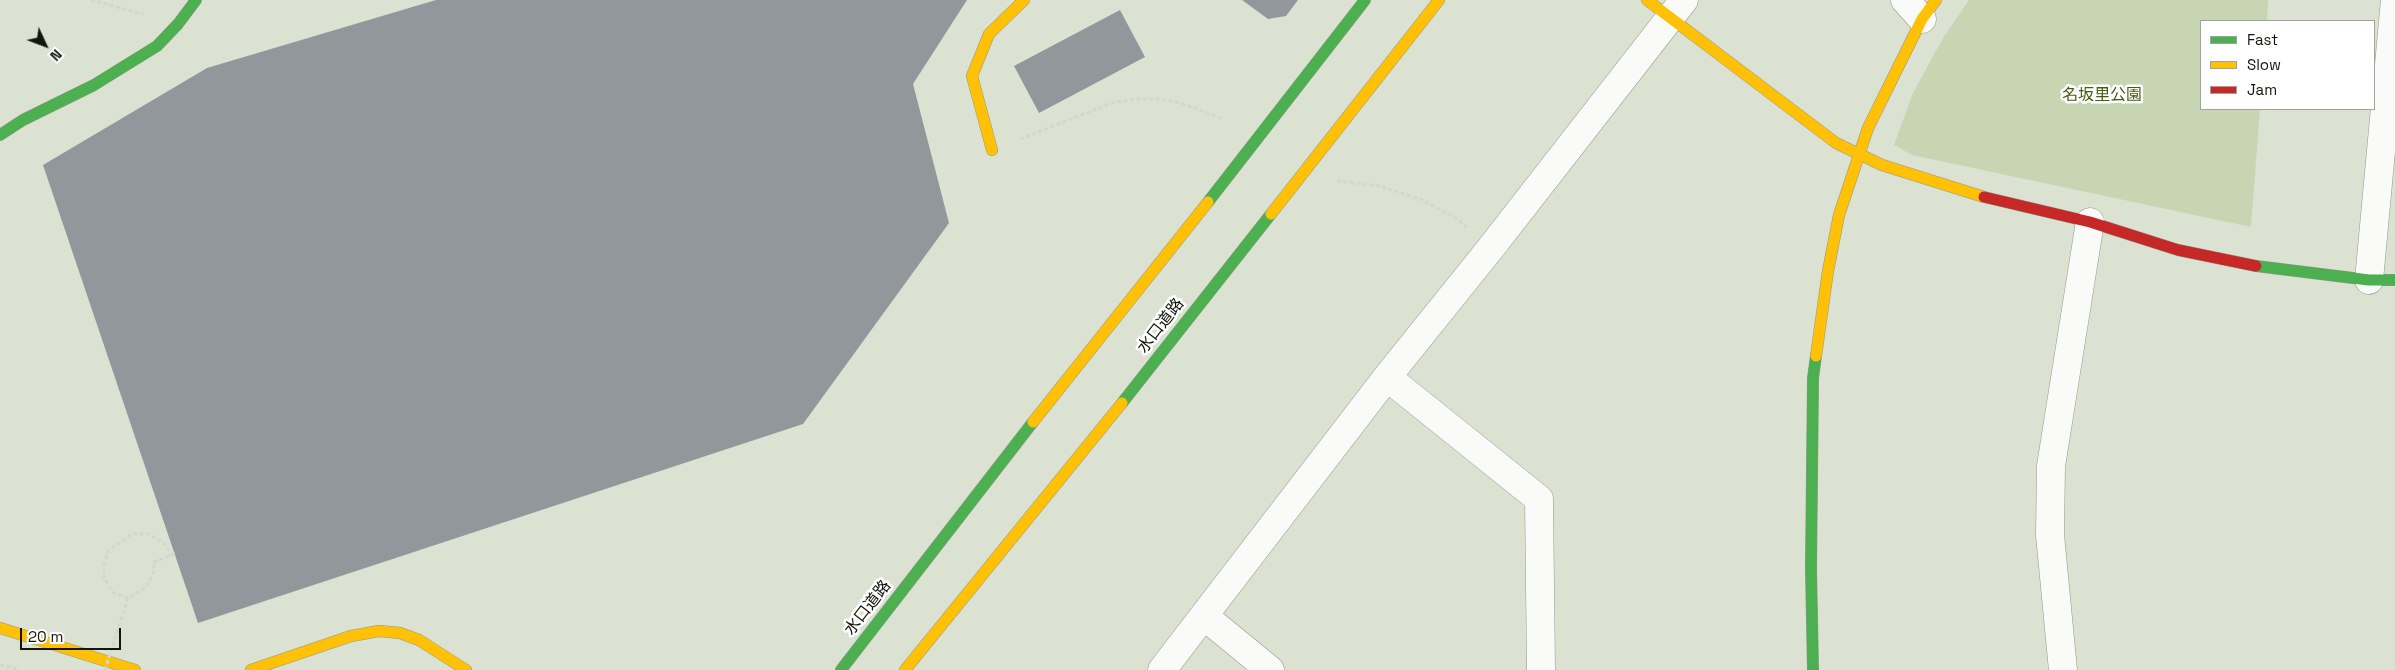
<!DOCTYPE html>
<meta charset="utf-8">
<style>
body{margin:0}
#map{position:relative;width:2395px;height:670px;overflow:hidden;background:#dce2d2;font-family:"Space Grotesk",sans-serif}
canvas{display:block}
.legend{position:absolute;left:2200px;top:20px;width:175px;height:90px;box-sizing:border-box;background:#fff;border:1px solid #a1a29e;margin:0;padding:6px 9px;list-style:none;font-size:15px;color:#13160c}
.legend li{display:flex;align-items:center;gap:10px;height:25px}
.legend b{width:25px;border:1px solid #a1a29e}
.north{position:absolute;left:20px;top:20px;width:50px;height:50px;-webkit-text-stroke:4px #fff;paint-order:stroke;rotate:133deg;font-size:14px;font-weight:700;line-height:20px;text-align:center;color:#13160c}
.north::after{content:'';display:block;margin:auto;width:18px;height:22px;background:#13160c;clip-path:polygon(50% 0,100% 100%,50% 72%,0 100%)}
.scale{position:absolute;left:20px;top:628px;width:101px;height:22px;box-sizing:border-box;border:2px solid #13160c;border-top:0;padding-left:6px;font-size:15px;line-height:18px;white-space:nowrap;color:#13160c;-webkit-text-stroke:4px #fff;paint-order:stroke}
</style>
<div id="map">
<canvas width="2395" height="670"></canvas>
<ul class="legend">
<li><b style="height:6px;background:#4caf50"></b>Fast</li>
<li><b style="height:6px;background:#ffc107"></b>Slow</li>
<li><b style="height:6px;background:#c62828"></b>Jam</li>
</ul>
<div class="north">N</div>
<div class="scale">20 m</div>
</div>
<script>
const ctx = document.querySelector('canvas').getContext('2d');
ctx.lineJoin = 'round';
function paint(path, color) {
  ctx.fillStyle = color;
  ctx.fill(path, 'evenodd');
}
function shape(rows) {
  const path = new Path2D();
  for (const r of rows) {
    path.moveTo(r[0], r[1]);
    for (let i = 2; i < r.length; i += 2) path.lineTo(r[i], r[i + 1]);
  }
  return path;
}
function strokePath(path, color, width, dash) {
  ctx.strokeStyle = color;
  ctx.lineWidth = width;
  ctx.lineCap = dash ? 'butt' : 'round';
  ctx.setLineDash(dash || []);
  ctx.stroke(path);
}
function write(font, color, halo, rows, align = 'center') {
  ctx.font = font + ' "Space Grotesk","Noto Sans JP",sans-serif';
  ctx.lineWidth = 5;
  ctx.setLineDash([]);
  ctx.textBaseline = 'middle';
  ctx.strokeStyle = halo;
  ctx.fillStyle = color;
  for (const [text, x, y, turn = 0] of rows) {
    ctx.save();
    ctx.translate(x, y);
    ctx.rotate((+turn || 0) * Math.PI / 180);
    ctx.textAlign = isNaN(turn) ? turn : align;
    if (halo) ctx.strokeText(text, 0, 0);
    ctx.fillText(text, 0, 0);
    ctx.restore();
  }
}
const green = shape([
 [1969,0,2268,0,2267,21,2201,21,2201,109,2260,109,2251,227,1912,155,1894,145,1913,93,1943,38]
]);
const building = shape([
 [436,0,967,0,913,84,949,223,803,424,198,623,43,165,207,68],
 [1242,0,1298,0,1286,16,1268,19],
 [1120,10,1145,57,1039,113,1014,66]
]);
const path = shape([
 [91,0,143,14],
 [1020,139,1115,102,1134,99,1161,99,1181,103,1221,118],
 [1337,181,1379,186,1420,199,1458,219,1467,228],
 [159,560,175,554],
 [128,598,114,593,104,578,104,565,108,551,131,534,149,534,166,545,171,556],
 [0,665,19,669]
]);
const street = shape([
 [1905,0,1922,19],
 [2369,280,2395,0],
 [1387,377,1539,499,1541,670],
 [1204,616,1270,670],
 [1162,670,1387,377,1490,249,1684,0],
 [2063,670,2050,535,2051,466,2090,222]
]);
const fast = shape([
 [0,135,23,120,94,85,157,46,178,24,196,0],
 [1208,202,1365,0],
 [2256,266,2369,280,2395,280],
 [1122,403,1271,214],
 [841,670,1033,422],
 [1813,670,1811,569,1813,378,1816,356]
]);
const slow = shape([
 [1647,0,1836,143,1882,165,1984,197],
 [992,150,972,76,989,34,1024,0],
 [1271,214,1439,0],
 [1816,356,1828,271,1839,215,1868,128,1922,19,1936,0],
 [1033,422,1208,202],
 [0,628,135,670],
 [251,670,351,636,379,631,400,633,419,640,466,670],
 [905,670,1122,403]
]);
const jam = shape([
 [1984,197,2090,222,2178,250,2256,266]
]);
const pathBridge = shape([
 [105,670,128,598,146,587,154,571,154,562,159,560]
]);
const parkNames = [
 ["名坂里公園",2102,96]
];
const streetNames = [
 ["水口道路",1161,326,-52],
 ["水口道路",868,608,-52]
];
paint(green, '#c8d5b2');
paint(building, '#91979b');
strokePath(street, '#92978b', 29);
strokePath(fast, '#92978b', 12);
strokePath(slow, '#92978b', 12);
strokePath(jam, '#92978b', 12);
strokePath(path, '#d4d6d2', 3, [4, 2.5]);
strokePath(street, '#fafbf8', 28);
strokePath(fast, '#4caf50', 11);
strokePath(slow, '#ffc107', 11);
strokePath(jam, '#c62828', 11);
strokePath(pathBridge, '#d4d6d2', 3, [4, 2.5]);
write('16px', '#465c13', '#fff', parkNames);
write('16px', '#13160c', '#fff', streetNames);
</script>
